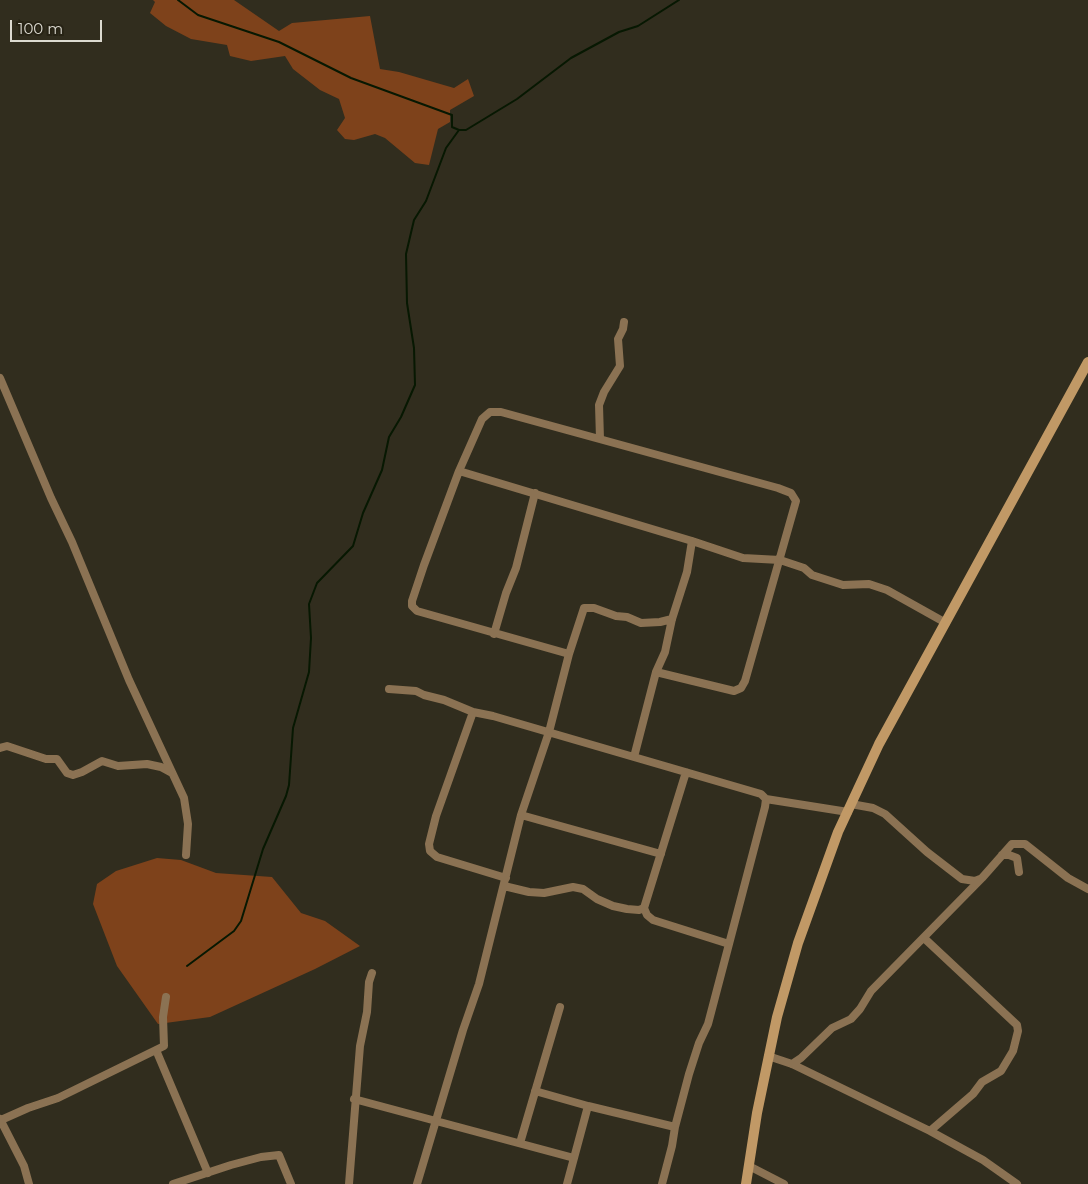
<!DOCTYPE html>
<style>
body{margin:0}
#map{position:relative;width:1088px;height:1184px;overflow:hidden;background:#312d1e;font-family:Montserrat,sans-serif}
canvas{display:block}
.scale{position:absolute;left:10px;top:20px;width:92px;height:22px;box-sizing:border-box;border:2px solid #dcdad1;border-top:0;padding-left:6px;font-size:15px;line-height:18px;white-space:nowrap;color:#dcdad1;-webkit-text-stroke:4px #272315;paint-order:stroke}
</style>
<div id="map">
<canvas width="1088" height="1184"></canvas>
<div class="scale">100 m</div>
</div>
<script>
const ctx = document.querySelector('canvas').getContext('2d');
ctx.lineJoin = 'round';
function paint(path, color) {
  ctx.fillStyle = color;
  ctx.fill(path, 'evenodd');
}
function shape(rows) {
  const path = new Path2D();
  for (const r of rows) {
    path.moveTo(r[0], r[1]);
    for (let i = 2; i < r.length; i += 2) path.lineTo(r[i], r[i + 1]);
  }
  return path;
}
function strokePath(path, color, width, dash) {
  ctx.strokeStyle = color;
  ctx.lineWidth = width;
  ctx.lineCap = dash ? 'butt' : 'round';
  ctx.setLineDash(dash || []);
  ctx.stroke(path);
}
const forest = shape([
 [153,0,234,0,279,31,292,23,370,16,380,69,399,72,454,88,468,79,474,96,450,110,450,122,438,129,429,165,415,163,385,138,375,134,354,140,345,139,337,130,345,118,339,99,320,90,293,69,285,56,251,61,230,56,227,45,191,39,166,26,150,13,155,2],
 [157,858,181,860,216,873,272,877,301,913,325,921,360,946,315,969,210,1017,158,1024,117,966,93,904,97,884,116,871]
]);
const stream = shape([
 [178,0,198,15,279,42,351,78,452,115,452,127,459,130,466,130,517,99,571,58,619,32,638,26,679,0],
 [187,966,234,931,241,921,263,849,286,796,289,785,293,728,309,672,311,638,309,604,317,583,353,546,363,513,382,470,389,437,401,417,415,385,414,348,407,303,406,254,414,220,426,201,446,148,459,130]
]);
const minor = shape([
 [0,378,51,498,72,542,129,680,184,798,188,824,186,855],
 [600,439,599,405,604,392,620,366,618,339,623,329,624,322],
 [459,471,692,541,743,558,780,560,804,568,812,575,843,585,869,584,887,590,946,623],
 [494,634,506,593,516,568,535,493],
 [569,654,417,611,412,606,412,601,424,565,459,471,482,419,490,412,501,412,778,488,791,493,796,501,745,681,741,688,734,691,656,672],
 [389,689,416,691,424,695,444,700,473,712,493,716,761,794,766,799,848,812],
 [473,712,436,816,429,844,430,851,437,857,506,878],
 [0,748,7,746,46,759,57,759,67,773,73,775,82,772,102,761,118,766,147,764,161,767,172,773],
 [634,757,656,672,665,652,672,619,687,572,692,541],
 [686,772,644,908,647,915,653,920,729,944],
 [851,804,873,808,885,814,927,852,962,879,975,881,980,879],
 [521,815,661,854],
 [1002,855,1009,855,1017,858,1019,872],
 [504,886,529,892,544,893,573,887,583,889,597,899,613,906,627,909,639,910,644,908],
 [924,938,1017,1025,1018,1031,1013,1051,1001,1071,982,1082,973,1094,930,1131],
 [156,1050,208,1173],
 [768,1056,792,1064,930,1131,983,1160,1017,1184],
 [792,1064,801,1058,832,1028,851,1019,860,1009,871,991,982,878,1012,844,1025,844,1068,878,1088,889],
 [535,1091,588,1106,675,1127],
 [354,1099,574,1158],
 [0,1119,24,1166,29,1184],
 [1,1120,28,1108,58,1098,164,1046,163,1017,166,997],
 [520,1143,560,1007],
 [749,1166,784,1184],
 [173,1184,231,1165,261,1157,279,1155,291,1184],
 [349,1184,360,1046,367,1012,369,982,372,973],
 [417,1184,463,1030,479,984,521,815,549,732,569,654,584,608,594,608,616,616,627,617,641,623,660,622,672,619],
 [567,1184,588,1106],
 [662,1184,672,1146,675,1127,689,1074,699,1043,708,1024,765,807,766,799]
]);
const secondary = shape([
 [746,1184,757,1113,777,1017,798,943,838,832,879,744,1088,362]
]);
paint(forest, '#7e421b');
strokePath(stream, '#071802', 2);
strokePath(minor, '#8b7253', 8);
strokePath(secondary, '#c19966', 10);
</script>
